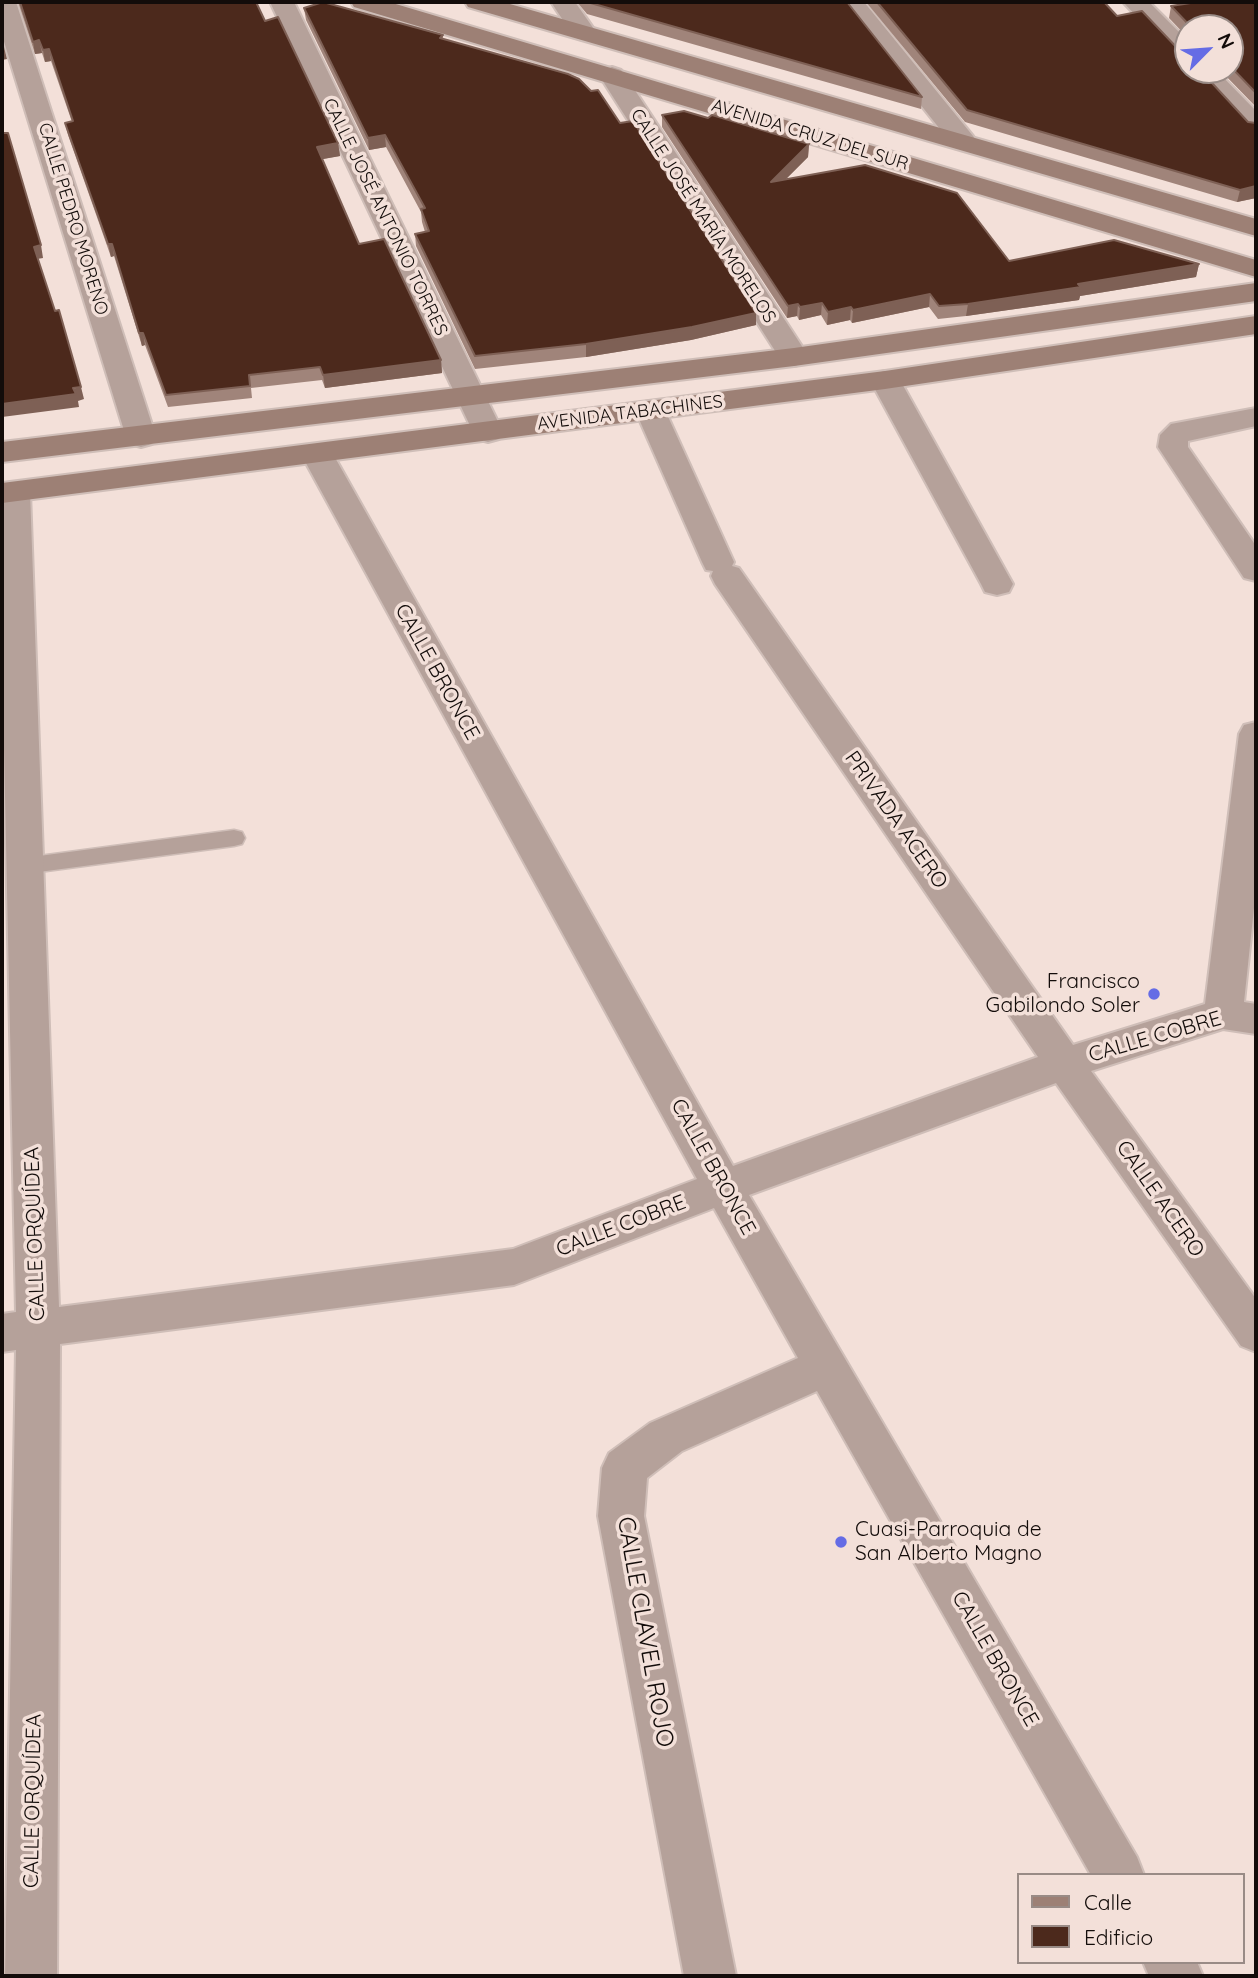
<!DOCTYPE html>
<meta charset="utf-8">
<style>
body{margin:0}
#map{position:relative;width:1258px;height:1978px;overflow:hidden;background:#f3e0d9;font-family:Quicksand,sans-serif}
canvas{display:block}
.frame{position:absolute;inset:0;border:4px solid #130c0a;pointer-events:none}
.legend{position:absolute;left:1017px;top:1873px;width:228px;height:91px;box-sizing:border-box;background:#f3e0d9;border:2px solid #998b86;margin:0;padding:9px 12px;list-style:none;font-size:21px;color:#130c0a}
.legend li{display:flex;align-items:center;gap:14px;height:35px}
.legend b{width:35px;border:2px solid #998b86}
.north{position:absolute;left:1174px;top:14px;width:70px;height:70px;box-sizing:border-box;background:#f3e0d9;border:2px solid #998b86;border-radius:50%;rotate:65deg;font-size:19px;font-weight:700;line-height:28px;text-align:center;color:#130c0a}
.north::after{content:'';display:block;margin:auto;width:24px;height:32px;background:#656ce5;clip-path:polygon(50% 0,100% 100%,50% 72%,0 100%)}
</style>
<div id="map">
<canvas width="1258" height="1978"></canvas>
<div class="frame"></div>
<ul class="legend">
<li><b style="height:9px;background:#9d8075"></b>Calle</li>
<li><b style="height:19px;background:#4c291c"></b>Edificio</li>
</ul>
<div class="north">N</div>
</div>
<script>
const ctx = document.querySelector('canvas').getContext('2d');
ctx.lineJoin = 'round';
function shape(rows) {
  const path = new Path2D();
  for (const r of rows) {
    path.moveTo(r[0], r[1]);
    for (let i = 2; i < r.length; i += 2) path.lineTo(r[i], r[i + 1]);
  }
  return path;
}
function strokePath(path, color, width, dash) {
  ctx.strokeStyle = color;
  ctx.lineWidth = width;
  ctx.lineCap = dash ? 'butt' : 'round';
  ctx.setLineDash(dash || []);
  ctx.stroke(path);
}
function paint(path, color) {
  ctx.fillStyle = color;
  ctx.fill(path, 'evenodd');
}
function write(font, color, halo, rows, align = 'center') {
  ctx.font = font + ' Quicksand,sans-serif';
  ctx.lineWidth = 7;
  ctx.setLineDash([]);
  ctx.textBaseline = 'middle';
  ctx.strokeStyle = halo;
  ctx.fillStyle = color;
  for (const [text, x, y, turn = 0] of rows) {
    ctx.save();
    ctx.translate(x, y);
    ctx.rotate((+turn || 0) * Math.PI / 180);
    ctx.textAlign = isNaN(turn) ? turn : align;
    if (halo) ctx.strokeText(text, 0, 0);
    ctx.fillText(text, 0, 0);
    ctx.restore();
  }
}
const lane = shape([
 [234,830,242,832,245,838,242,844,234,846,24,874,16,872,13,866,16,860,24,858,234,830]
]);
const street = shape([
 [2,2,16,2,156,437,152,444,141,447,130,444,126,437,2,35,2,2],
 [270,2,294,2,503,432,499,439,488,442,477,439,473,432,270,2],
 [551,2,575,2,596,32,592,37,583,40,574,37,551,2],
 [839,2,864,2,973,136,977,142,973,148,964,150,955,148,839,2],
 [1123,2,1149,2,1188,41,1188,64,1179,61,1123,2],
 [612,67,621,70,625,75,809,357,805,363,794,366,783,363,779,357,599,75,603,70,612,67],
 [1189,70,1216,70,1256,111,1256,134,1247,132,1189,70],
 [885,371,896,374,900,380,1013,584,1009,592,997,595,985,592,981,584,870,380,874,374,885,371],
 [650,401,661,403,665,410,734,562,732,566,739,568,1073,1045,1205,1004,1239,734,1244,725,1256,722,1256,889,1244,1002,1256,1004,1256,1034,1223,1029,1091,1071,1256,1299,1256,1352,1241,1346,1056,1083,749,1195,1137,1857,1144,1875,1091,1875,817,1391,682,1451,647,1478,644,1516,736,1976,684,1976,598,1516,602,1468,609,1453,650,1423,798,1358,714,1208,514,1285,60,1344,57,1976,5,1976,16,1350,2,1352,2,1314,16,1312,2,655,3,485,14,482,25,485,30,492,59,1307,513,1249,697,1179,301,454,306,447,317,444,328,447,333,454,733,1166,1038,1057,715,584,711,576,713,571,706,570,702,562,635,410,639,403,650,401],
 [1256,408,1256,426,1188,441,1188,447,1256,546,1256,581,1244,578,1158,447,1160,435,1171,424,1256,408],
 [1143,1962,1197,1962,1203,1976,1149,1976,1143,1962]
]);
const secondary = shape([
 [351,2,389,2,1256,260,1256,277,354,7,351,2],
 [465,2,503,2,1256,219,1256,236,468,7,465,2],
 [1256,283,1256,301,794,366,2,462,2,442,794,348,1256,283],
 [1256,316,1256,334,885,389,2,503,2,483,885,371,1256,316]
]);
const wall = shape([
 [18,2,256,2,265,21,338,143,340,156,322,159,359,244,441,360,442,373,325,388,322,380,251,388,252,398,168,407,145,345,142,346,114,256,111,257,68,135,65,123,72,122,51,61,45,62,42,53,35,54],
 [577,2,847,2,922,97,921,109,587,14],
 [866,2,1104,2,1117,16,1188,70,1248,122,1256,123,1256,198,1237,202,965,122],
 [1256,2,1256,107,1220,70,1230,70,1230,28,1188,28,1188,38,1169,18,1171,6],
 [304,8,443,35,443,39,620,123,756,325,691,340,586,357,475,369,416,246,415,234,425,232,422,222,421,212,386,147,369,150,306,20],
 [662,115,708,118,809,144,808,157,785,180,1009,261,1199,264,1196,277,1080,296,1079,300,966,316,938,319,929,307,852,323,850,320,827,325,821,315,799,320,797,316,787,318,662,127]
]);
const shadedWall = shape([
 [39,40,42,53,35,54,33,42],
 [2,47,4,47,7,59,2,60],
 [49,49,51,61,45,62,43,50],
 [385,135,386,147,369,150,368,138],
 [338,143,340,156,318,160,317,147],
 [809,144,808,157,771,194,771,182],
 [1256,186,1256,198,1237,202,1240,190],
 [108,244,112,244,114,256,111,257],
 [41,245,43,258,37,259,34,247],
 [1199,264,1196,277,1080,296,1079,300,966,316,968,304,1078,284],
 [930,294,929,307,852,323,853,310],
 [822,303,821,315,799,320,800,307],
 [798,304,797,316,787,318,788,306],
 [851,307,850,320,827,325,828,312],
 [756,313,756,325,691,340,586,357,586,344],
 [139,333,143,333,145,345,142,346],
 [441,360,442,373,325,388,323,375],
 [81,387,84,399,78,401,79,407,2,417,2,404]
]);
const building = shape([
 [20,2,256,2,265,21,278,17,338,143,317,147,359,244,384,239,441,360,323,375,320,367,249,375,250,386,166,395,143,333,139,333,112,244,108,244,65,123,73,121,49,49,43,50,39,40,33,42,20,2],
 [323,2,443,35,440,38,568,74,579,79,591,91,598,90,620,123,633,121,756,313,692,327,586,344,475,356,415,234,429,231,421,209,425,208,385,135,368,138,304,8,323,2],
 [586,2,847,2,922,97,587,2,586,2],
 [877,2,1104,2,1117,16,1142,11,1180,51,1188,54,1188,70,1200,70,1248,122,1256,123,1256,186,1240,190,967,110,877,2],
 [1197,2,1256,2,1256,93,1230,66,1230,28,1192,28,1171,6,1197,2],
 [684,111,708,118,712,115,809,144,771,182,865,165,957,193,1009,261,1114,240,1199,264,1078,284,1081,287,968,304,939,306,930,294,853,310,851,307,828,312,822,303,800,307,798,304,788,306,662,115,684,111],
 [2,133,8,133,41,245,34,247,55,311,59,310,81,387,73,388,76,394,2,404,2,133]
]);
const markers = [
 [1154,994,7,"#656ce5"],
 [841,1542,7,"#656ce5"]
];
const farStreetnames = [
 ["AVENIDA CRUZ DEL SUR",810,135,17],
 ["CALLE JOSÉ MARÍA MORELOS",703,216,57],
 ["CALLE JOSÉ ANTONIO TORRES",385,217,64],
 ["CALLE PEDRO MORENO",73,219,73],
 ["AVENIDA TABACHINES",630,413,-7]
];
const streetNames = [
 ["CALLE BRONCE",437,672,61],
 ["PRIVADA ACERO",896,820,55],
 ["CALLE COBRE",1155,1037,-16],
 ["CALLE BRONCE",713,1167,61],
 ["CALLE ACERO",1160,1199,55],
 ["CALLE COBRE",621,1226,-21],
 ["CALLE ORQUÍDEA",35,1234,-92],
 ["CALLE BRONCE",995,1659,60],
 ["CALLE ORQUÍDEA",33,1801,-89]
];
const poiNames = [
 ["Francisco",1140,982],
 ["Gabilondo Soler",1140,1006],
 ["Cuasi-Parroquia de",855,1530,"left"],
 ["San Alberto Magno",855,1554,"left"]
];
const nearStreetnames = [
 ["CALLE CLAVEL ROJO",645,1632,80]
];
strokePath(lane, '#cfbeb8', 3);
strokePath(street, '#cfbeb8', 4);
strokePath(secondary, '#cfbeb8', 4);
paint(lane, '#b5a19a');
paint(street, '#b5a19a');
paint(secondary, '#9d8075');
paint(wall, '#a0847a');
paint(shadedWall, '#7e6055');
paint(building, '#4c291c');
strokePath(building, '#7e6055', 2);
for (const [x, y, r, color] of markers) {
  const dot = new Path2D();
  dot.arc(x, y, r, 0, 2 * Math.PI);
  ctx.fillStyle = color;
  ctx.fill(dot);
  strokePath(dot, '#f3e0d9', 2.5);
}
write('18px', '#130c0a', '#f3e0d9', farStreetnames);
write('21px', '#130c0a', '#f3e0d9', streetNames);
write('21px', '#130c0a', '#f3e0d9', poiNames, 'right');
write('24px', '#130c0a', '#f3e0d9', nearStreetnames);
</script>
